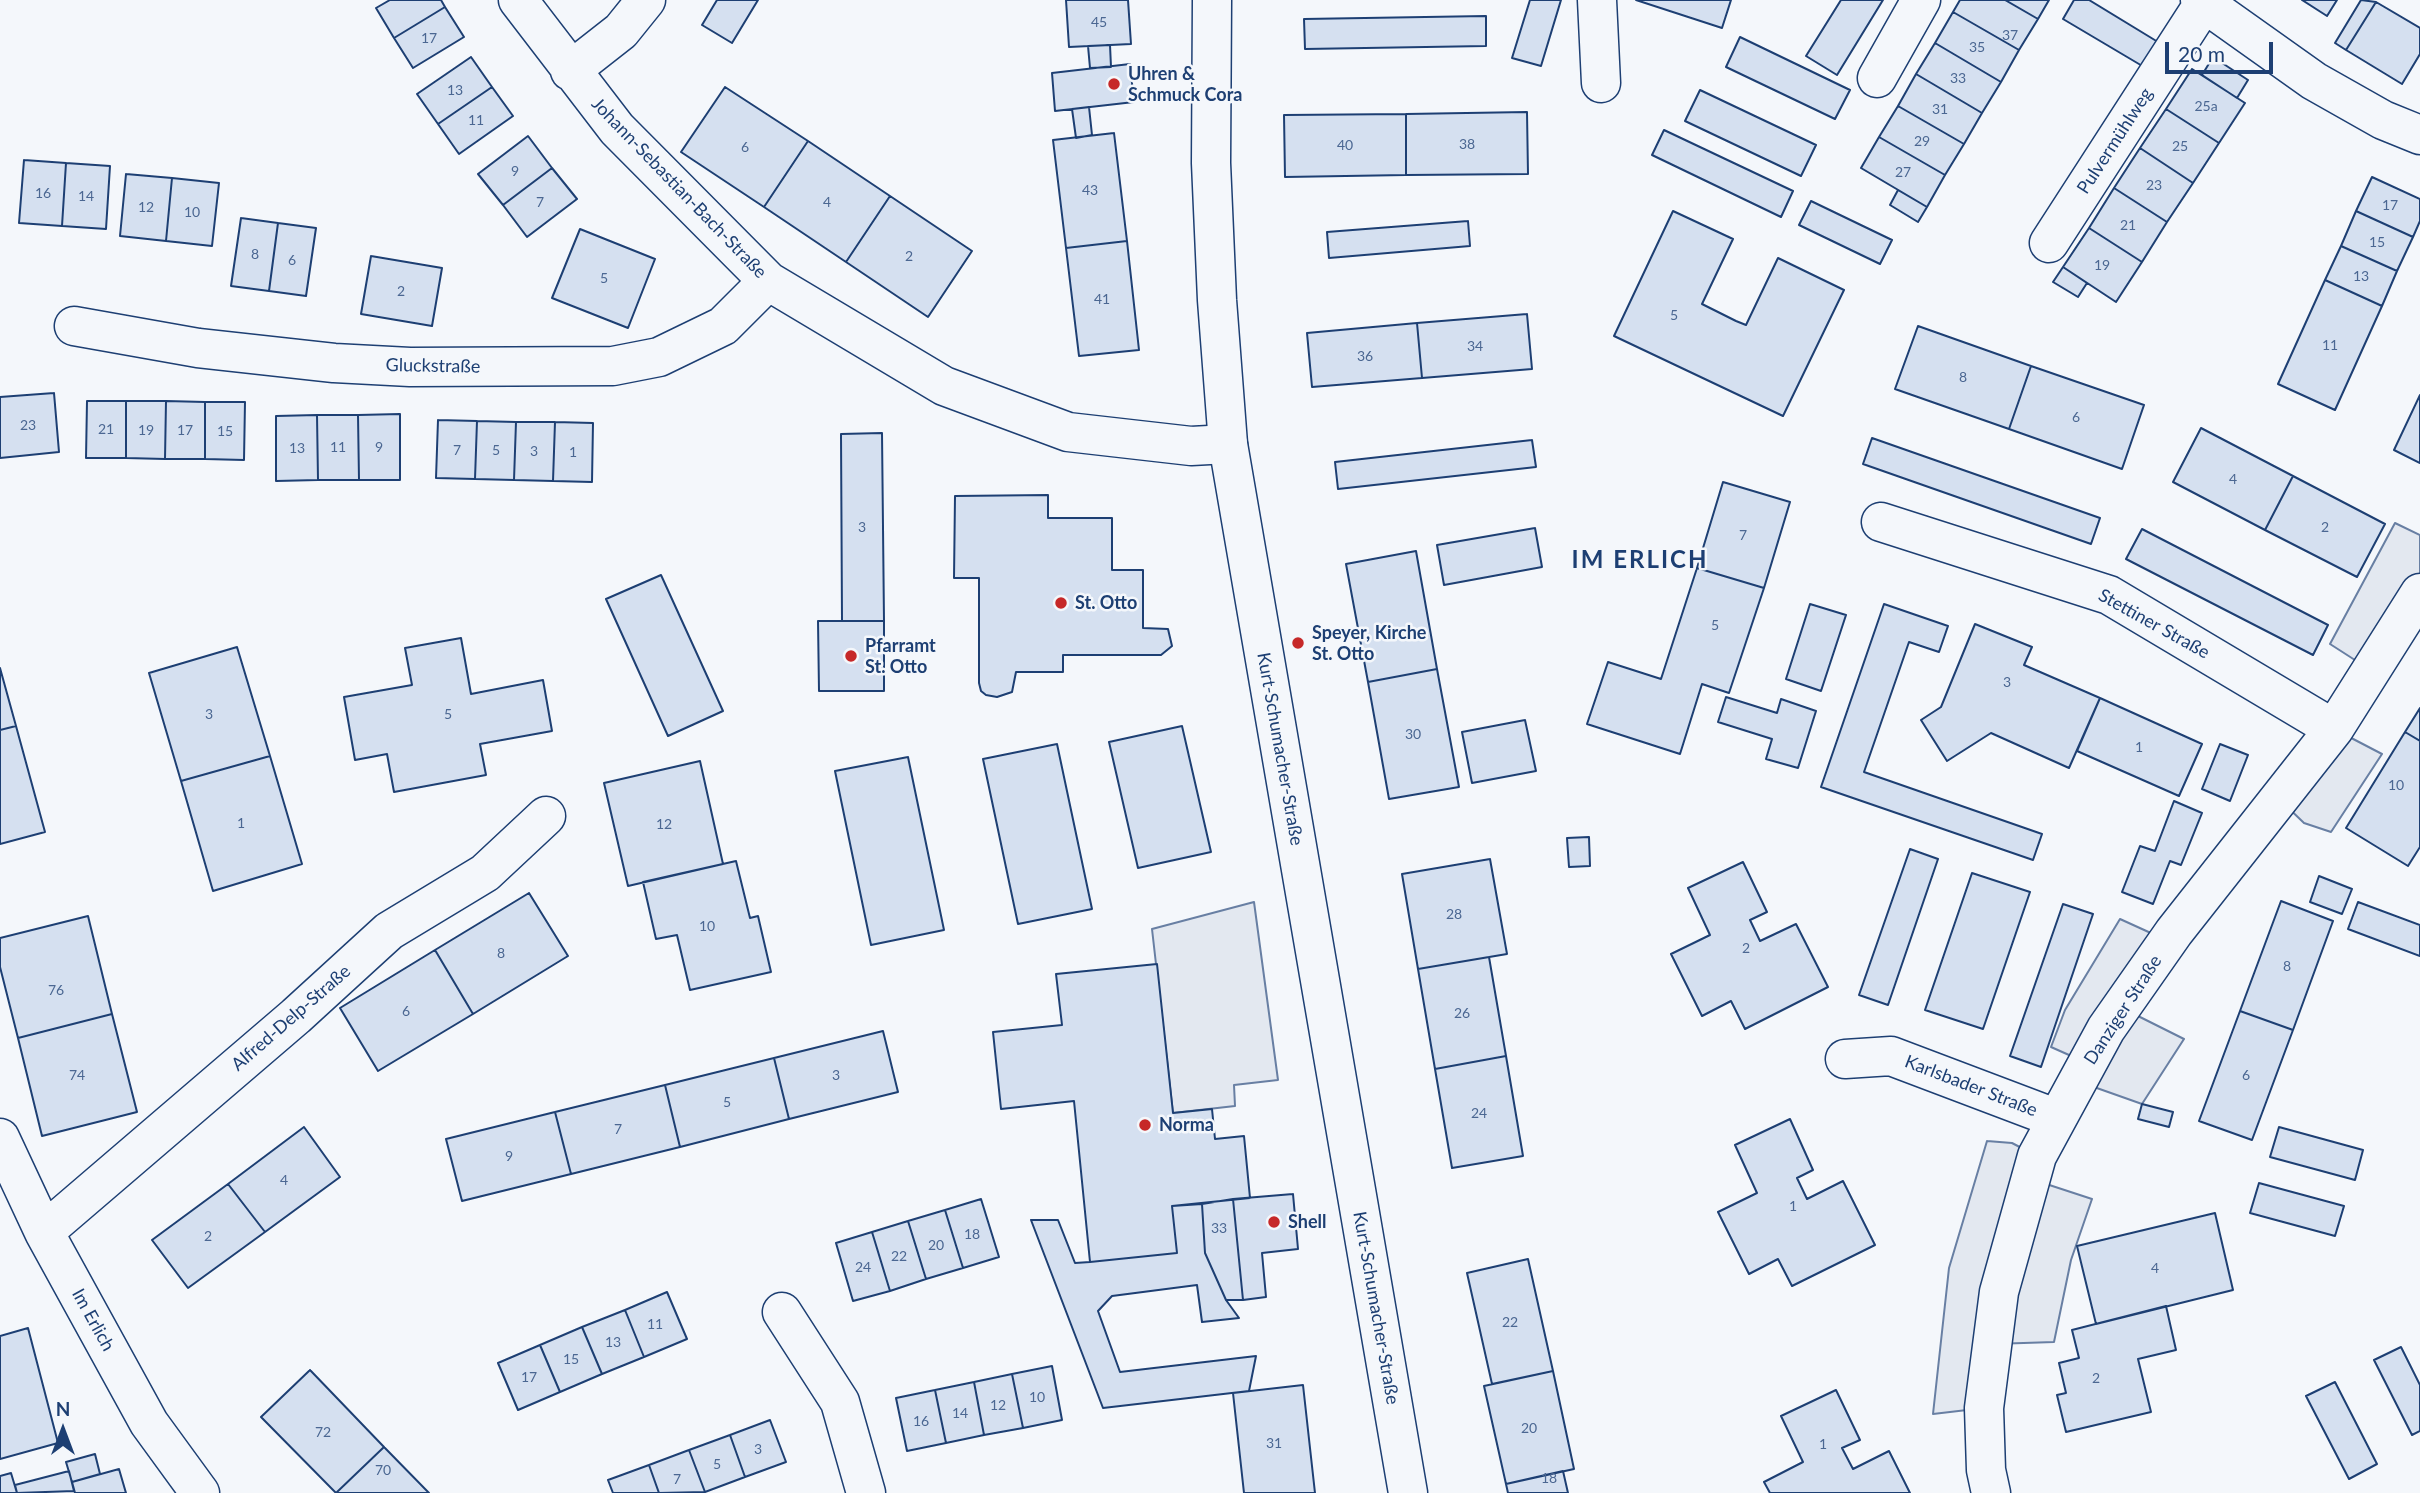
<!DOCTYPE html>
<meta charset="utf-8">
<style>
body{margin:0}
#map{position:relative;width:2420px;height:1493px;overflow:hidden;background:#f4f7fb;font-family:Lato,sans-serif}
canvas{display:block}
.north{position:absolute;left:28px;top:1395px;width:70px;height:70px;-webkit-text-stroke:5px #f4f7fb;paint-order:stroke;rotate:0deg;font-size:19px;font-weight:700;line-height:28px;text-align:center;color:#1d3f73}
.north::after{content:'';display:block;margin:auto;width:24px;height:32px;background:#1d3f73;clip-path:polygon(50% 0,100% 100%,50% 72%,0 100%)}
.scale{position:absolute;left:2165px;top:42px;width:108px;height:32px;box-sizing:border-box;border:4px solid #1d3f73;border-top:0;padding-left:9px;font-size:21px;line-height:24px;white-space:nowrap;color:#1d3f73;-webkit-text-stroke:5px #f4f7fb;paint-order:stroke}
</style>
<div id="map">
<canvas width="2420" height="1493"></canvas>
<div class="north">N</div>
<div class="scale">20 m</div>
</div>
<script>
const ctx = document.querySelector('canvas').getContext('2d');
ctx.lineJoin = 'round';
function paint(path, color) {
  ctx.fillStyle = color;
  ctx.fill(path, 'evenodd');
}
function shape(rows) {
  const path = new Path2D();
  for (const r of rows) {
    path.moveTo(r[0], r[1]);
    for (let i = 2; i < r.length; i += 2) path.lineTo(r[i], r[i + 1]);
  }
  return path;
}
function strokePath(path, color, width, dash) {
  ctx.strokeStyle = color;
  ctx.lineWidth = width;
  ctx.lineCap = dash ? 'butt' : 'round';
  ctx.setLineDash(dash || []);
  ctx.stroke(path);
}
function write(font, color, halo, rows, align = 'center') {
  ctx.font = font + ' Lato,sans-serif';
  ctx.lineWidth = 5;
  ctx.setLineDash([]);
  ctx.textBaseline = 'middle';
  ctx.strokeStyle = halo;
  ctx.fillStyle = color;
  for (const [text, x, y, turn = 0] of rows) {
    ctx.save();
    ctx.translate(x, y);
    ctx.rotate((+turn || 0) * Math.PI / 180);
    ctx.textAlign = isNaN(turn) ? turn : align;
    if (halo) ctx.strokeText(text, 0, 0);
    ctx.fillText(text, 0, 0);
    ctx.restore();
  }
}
const parking = shape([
 [2395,523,2420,535,2420,621,2372,671,2330,644,2395,523],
 [2334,729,2382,754,2331,832,2304,823,2279,799,2334,729],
 [1254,902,1278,1080,1234,1085,1235,1106,1173,1113,1152,929,1254,902],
 [2120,919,2153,934,2122,1008,2184,1039,2142,1104,2077,1081,2087,1063,2051,1047,2065,1010,2120,919],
 [1987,1141,2012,1143,2037,1156,2031,1179,2092,1199,2071,1260,2054,1342,1993,1344,1984,1408,1933,1414,1949,1268,1987,1141]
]);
const building = shape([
 [390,0,441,0,445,7,394,38,376,8,390,0],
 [717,0,758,0,732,43,702,25,717,0],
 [1066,0,1128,0,1131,44,1069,47,1066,0],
 [1530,0,1561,0,1541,66,1512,58,1530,0],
 [1636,0,1731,0,1722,28,1636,0],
 [1841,0,1883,0,1837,75,1806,56,1841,0],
 [1960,0,2005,0,2038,19,2019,50,1953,12,1960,0],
 [2005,0,2049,0,2038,19,2005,0],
 [2074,0,2089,0,2158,42,2144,67,2063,19,2074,0],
 [2302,0,2337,0,2327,16,2302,0],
 [2361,0,2376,2,2346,50,2335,43,2361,0],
 [2376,2,2420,28,2420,54,2402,84,2346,50,2376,2],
 [445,7,464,37,413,68,394,38,445,7],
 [1953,12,2019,50,2001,82,1935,43,1953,12],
 [1486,16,1486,46,1305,49,1304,19,1486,16],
 [1740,37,1850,90,1835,119,1726,67,1740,37],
 [1935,43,2001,82,1982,113,1916,74,1935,43],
 [1110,45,1111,67,1090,68,1088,46,1110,45],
 [471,57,492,87,438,124,417,94,471,57],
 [2213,57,2248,80,2237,98,2202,75,2213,57],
 [1130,64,1134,102,1055,111,1052,73,1130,64],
 [2192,69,2245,103,2219,143,2166,109,2192,69],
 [1916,74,1982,113,1964,144,1898,106,1916,74],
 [492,87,513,116,459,154,438,124,492,87],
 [725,87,808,141,764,207,681,152,725,87],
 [1700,90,1816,145,1801,176,1685,121,1700,90],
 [1898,106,1964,144,1945,175,1879,137,1898,106],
 [1089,107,1092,135,1076,138,1072,109,1089,107],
 [2166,109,2219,143,2193,183,2140,148,2166,109],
 [1527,112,1528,174,1406,175,1406,114,1527,112],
 [1406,114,1406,175,1285,177,1284,115,1406,114],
 [1664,130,1793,191,1781,217,1652,155,1664,130],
 [1114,133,1127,241,1066,248,1053,140,1114,133],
 [528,136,552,168,503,205,478,174,528,136],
 [1879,137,1945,175,1927,207,1861,168,1879,137],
 [808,141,890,196,846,262,764,207,808,141],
 [2140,148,2193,183,2167,222,2114,188,2140,148],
 [24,160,66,163,62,226,19,223,24,160],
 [66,163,110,166,106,229,62,226,66,163],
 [552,168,577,199,527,237,503,205,552,168],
 [126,174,172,178,166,241,120,236,126,174],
 [2372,177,2420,199,2420,221,2413,237,2356,211,2372,177],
 [172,178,219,183,212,246,166,241,172,178],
 [2114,188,2167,222,2142,262,2089,228,2114,188],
 [1898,190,1927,207,1918,222,1890,205,1898,190],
 [890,196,972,251,928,317,846,262,890,196],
 [1811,201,1892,240,1880,264,1799,225,1811,201],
 [1673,211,1733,239,1702,304,1736,321,1746,325,1778,258,1844,290,1783,416,1614,336,1673,211],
 [2356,211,2413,237,2397,271,2341,246,2356,211],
 [241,218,278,223,269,291,231,286,241,218],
 [1468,221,1470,246,1329,258,1327,232,1468,221],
 [278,223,316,228,306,296,269,291,278,223],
 [2089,228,2142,262,2116,302,2063,267,2089,228],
 [580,229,655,259,628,328,552,298,580,229],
 [1127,241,1139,350,1079,356,1066,248,1127,241],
 [2341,246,2397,271,2382,306,2325,280,2341,246],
 [371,256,442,268,432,326,361,314,371,256],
 [2063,267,2087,283,2078,297,2053,282,2063,267],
 [2325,280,2382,306,2335,410,2278,384,2325,280],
 [1527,314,1532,369,1422,378,1417,323,1527,314],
 [1417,323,1422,378,1312,387,1307,333,1417,323],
 [1918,326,2031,366,2009,429,1895,389,1918,326],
 [2031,366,2144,405,2122,469,2009,429,2031,366],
 [54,393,59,452,0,458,0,397,54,393],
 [2420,395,2420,463,2394,450,2420,395],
 [87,401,126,401,126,458,86,458,87,401],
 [126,401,166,401,165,459,126,458,126,401],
 [166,401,205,402,205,459,165,459,166,401],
 [205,402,245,402,244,460,205,459,205,402],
 [400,414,400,480,359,480,358,415,400,414],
 [317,415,358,415,359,480,318,480,317,415],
 [317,415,318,480,276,481,276,416,317,415],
 [438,420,477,421,475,479,436,478,438,420],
 [477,421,516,422,514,480,475,479,477,421],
 [516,422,555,422,553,481,514,480,516,422],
 [555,422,593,423,592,482,553,481,555,422],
 [2201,428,2293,476,2265,530,2173,482,2201,428],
 [882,433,884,621,842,621,841,434,882,433],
 [1872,438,2100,518,2091,544,1863,464,1872,438],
 [1532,440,1536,467,1338,489,1335,462,1532,440],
 [2293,476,2385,524,2357,577,2265,530,2293,476],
 [1723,482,1790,502,1764,588,1697,568,1723,482],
 [1048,495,1048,518,1112,518,1112,570,1143,570,1143,628,1168,629,1172,646,1161,655,1063,655,1063,672,1016,672,1012,692,997,697,986,695,981,691,979,683,979,578,954,578,955,496,1048,495],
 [1535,528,1542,567,1444,585,1437,545,1535,528],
 [2142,529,2328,625,2313,655,2126,559,2142,529],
 [1416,551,1437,669,1368,682,1346,564,1416,551],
 [1697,568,1764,588,1729,693,1702,684,1680,754,1587,724,1608,662,1661,679,1697,568],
 [661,575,723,711,668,736,606,599,661,575],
 [1810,604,1846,615,1821,691,1786,679,1810,604],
 [1884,604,1948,626,1939,652,1909,642,1864,772,2042,834,2033,860,1821,787,1884,604],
 [818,621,884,621,884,691,819,691,818,621],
 [1975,624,2032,647,2024,665,2100,698,2069,768,1991,733,1947,761,1921,720,1941,707,1975,624],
 [461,638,471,694,543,680,552,731,480,744,486,775,394,792,387,754,355,760,344,697,412,685,405,648,461,638],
 [237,647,270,756,181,781,149,673,237,647],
 [0,668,16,726,0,730,0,668],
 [1437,669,1459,787,1389,799,1368,682,1437,669],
 [1726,697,1777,713,1781,699,1816,711,1798,768,1766,759,1772,739,1718,722,1726,697],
 [2100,698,2202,744,2179,796,2077,751,2100,698],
 [2420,708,2420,741,2405,732,2420,708],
 [1525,720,1536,771,1472,783,1462,732,1525,720],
 [16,726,45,832,0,844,0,730,16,726],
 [1182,726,1211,852,1138,868,1109,742,1182,726],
 [2405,732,2420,741,2420,847,2408,866,2346,828,2405,732],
 [1057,744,1092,909,1018,924,983,759,1057,744],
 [2220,744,2248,755,2230,801,2202,789,2220,744],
 [270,756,302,864,213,891,181,781,270,756],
 [908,757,944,930,871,945,835,771,908,757],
 [700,761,723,864,628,886,604,783,700,761],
 [2174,801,2202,813,2181,865,2170,861,2153,904,2122,892,2140,846,2155,851,2174,801],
 [1589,837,1590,866,1569,867,1567,838,1589,837],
 [1910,849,1938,859,1888,1005,1859,995,1910,849],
 [1490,859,1507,954,1418,969,1402,874,1490,859],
 [736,861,750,918,758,916,771,972,690,990,677,935,656,939,643,882,736,861],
 [1743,862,1767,912,1750,920,1760,941,1796,924,1828,987,1745,1029,1731,1001,1702,1016,1671,954,1710,935,1688,888,1743,862],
 [1972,873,2030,892,1983,1029,1925,1010,1972,873],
 [2319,876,2352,889,2342,914,2310,902,2319,876],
 [529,893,568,956,473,1014,435,950,529,893],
 [2281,901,2333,921,2293,1030,2240,1011,2281,901],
 [2358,902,2420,925,2420,956,2348,929,2358,902],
 [2063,904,2093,914,2041,1067,2010,1056,2063,904],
 [88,916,112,1014,18,1038,0,967,0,938,88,916],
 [435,950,473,1014,378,1071,340,1008,435,950],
 [1489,957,1506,1056,1435,1069,1418,969,1489,957],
 [1157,964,1173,1113,1212,1109,1215,1139,1244,1136,1250,1198,1172,1206,1177,1253,1090,1262,1074,1101,1001,1109,993,1032,1062,1025,1056,974,1157,964],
 [2240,1011,2293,1030,2252,1140,2199,1121,2240,1011],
 [112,1014,137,1112,42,1136,18,1038,112,1014],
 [883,1031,898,1092,789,1119,774,1058,883,1031],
 [1506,1056,1523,1156,1452,1168,1435,1069,1506,1056],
 [774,1058,789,1119,680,1147,665,1085,774,1058],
 [665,1085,680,1147,571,1174,555,1112,665,1085],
 [2142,1104,2173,1112,2169,1127,2138,1119,2142,1104],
 [555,1112,571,1174,462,1201,446,1139,555,1112],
 [1790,1119,1813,1170,1797,1178,1807,1199,1843,1181,1875,1245,1792,1286,1778,1259,1749,1274,1718,1212,1757,1193,1735,1145,1790,1119],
 [304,1127,340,1177,265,1232,228,1184,304,1127],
 [2279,1127,2363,1150,2355,1180,2270,1157,2279,1127],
 [2259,1183,2344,1206,2335,1236,2250,1213,2259,1183],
 [228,1184,265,1232,188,1288,152,1240,228,1184],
 [1293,1194,1298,1249,1262,1253,1266,1297,1243,1300,1233,1199,1293,1194],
 [981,1199,999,1257,963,1268,945,1210,981,1199],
 [1233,1199,1243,1300,1226,1300,1205,1253,1202,1204,1233,1199],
 [1202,1204,1205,1253,1226,1300,1239,1318,1202,1322,1197,1285,1112,1296,1098,1311,1120,1372,1256,1356,1249,1391,1103,1408,1031,1220,1058,1220,1075,1263,1090,1262,1177,1253,1172,1206,1202,1204],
 [945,1210,963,1268,926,1279,908,1221,945,1210],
 [2215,1213,2233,1290,2096,1324,2077,1246,2215,1213],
 [908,1221,926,1279,890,1291,872,1232,908,1221],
 [872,1232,890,1291,853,1301,836,1243,872,1232],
 [1528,1259,1553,1371,1492,1384,1467,1273,1528,1259],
 [667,1292,687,1339,644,1357,625,1310,667,1292],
 [2166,1306,2176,1350,2138,1359,2151,1412,2066,1432,2057,1395,2066,1393,2059,1363,2079,1358,2072,1330,2166,1306],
 [625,1310,644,1357,602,1374,582,1327,625,1310],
 [582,1327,602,1374,560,1392,540,1345,582,1327],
 [28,1328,58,1443,0,1459,0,1336,28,1328],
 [540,1345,560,1392,518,1410,498,1363,540,1345],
 [2401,1347,2420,1385,2420,1431,2412,1435,2374,1360,2401,1347],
 [1052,1366,1062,1420,1023,1428,1012,1374,1052,1366],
 [310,1370,384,1447,336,1493,261,1417,310,1370],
 [1553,1371,1574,1469,1506,1484,1484,1386,1553,1371],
 [1012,1374,1023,1428,984,1435,974,1382,1012,1374],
 [974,1382,984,1435,946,1443,935,1390,974,1382],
 [2335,1382,2377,1464,2349,1479,2306,1396,2335,1382],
 [1303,1385,1315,1493,1244,1493,1233,1393,1303,1385],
 [935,1390,946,1443,907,1451,896,1398,935,1390],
 [1836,1390,1860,1440,1842,1448,1853,1469,1889,1451,1910,1493,1770,1493,1764,1482,1803,1462,1781,1416,1836,1390],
 [770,1420,786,1462,745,1477,730,1435,770,1420],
 [730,1435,745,1477,705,1492,689,1450,730,1435],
 [384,1447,429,1493,336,1493,384,1447],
 [689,1450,705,1492,659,1493,649,1465,689,1450],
 [95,1454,100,1474,72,1482,66,1462,95,1454],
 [649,1465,659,1493,613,1493,608,1480,649,1465],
 [119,1469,126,1493,75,1493,72,1482,119,1469],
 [69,1471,74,1491,17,1493,15,1485,69,1471],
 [1563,1471,1568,1493,1508,1493,1506,1484,1563,1471],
 [11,1473,17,1493,0,1493,0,1476,11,1473]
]);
const minor = shape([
 [518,0,617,129,768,281,944,386,1068,432,1191,446,1228,444],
 [1597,0,1601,83],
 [2200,0,2314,81,2383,120,2420,135],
 [570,71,621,31,646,0],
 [1877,78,1921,0],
 [2049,243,2206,0],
 [74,326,198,348,334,363,410,367,613,366,659,357,723,326,768,281],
 [1881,522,2109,595,2334,729],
 [1845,1059,1891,1056,2055,1118],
 [0,1138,44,1232,149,1423,200,1493],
 [44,1232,296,1016,389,931,485,873,546,816],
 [782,1312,840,1402,866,1493],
 [1991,1493,1986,1470,1984,1408,1999,1292,2037,1156,2106,1029,2174,932,2334,729,2420,593]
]);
const major = shape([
 [1212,0,1211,163,1217,300,1228,444,1408,1493]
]);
const markers = [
 [1114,84,7,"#c62828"],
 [1061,603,7,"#c62828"],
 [1298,643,7,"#c62828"],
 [851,656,7,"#c62828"],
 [1145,1125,7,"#c62828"],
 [1274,1222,7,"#c62828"]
];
const numberNames = [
 ["45",1099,22],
 ["37",2010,35],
 ["17",429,38],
 ["35",1977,47],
 ["33",1958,78],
 ["13",455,90],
 ["25a",2206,106],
 ["31",1940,109],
 ["11",476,120],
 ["29",1922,141],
 ["38",1467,144],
 ["40",1345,145],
 ["25",2180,146],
 ["6",745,147],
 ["9",515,171],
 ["27",1903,172],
 ["23",2154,185],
 ["43",1090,190],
 ["16",43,193],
 ["14",86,196],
 ["7",540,202],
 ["4",827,202],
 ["17",2390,205],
 ["12",146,207],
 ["10",192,212],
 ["21",2128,225],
 ["15",2377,242],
 ["8",255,254],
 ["2",909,256],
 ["6",292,260],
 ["19",2102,265],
 ["13",2361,276],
 ["5",604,278],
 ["2",401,291],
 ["41",1102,299],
 ["5",1674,315],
 ["11",2330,345],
 ["34",1475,346],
 ["36",1365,356],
 ["8",1963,377],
 ["6",2076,417],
 ["23",28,425],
 ["21",106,429],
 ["19",146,430],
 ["17",185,430],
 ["15",225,431],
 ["11",338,447],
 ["9",379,447],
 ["13",297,448],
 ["7",457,450],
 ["5",496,450],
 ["3",534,451],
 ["1",573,452],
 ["4",2233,479],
 ["3",862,527],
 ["2",2325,527],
 ["7",1743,535],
 ["5",1715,625],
 ["3",2007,682],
 ["3",209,714],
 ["5",448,714],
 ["30",1413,734],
 ["1",2139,747],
 ["10",2396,785],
 ["1",241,823],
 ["12",664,824],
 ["28",1454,914],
 ["10",707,926],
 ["2",1746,948],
 ["8",501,953],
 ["8",2287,966],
 ["76",56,990],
 ["6",406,1011],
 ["26",1462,1013],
 ["74",77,1075],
 ["3",836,1075],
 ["6",2246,1075],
 ["5",727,1102],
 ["24",1479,1113],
 ["7",618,1129],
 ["9",509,1156],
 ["4",284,1180],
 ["1",1793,1206],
 ["33",1219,1228],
 ["18",972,1234],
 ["2",208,1236],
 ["20",936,1245],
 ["22",899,1256],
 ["24",863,1267],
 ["4",2155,1268],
 ["22",1510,1322],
 ["11",655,1324],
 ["13",613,1342],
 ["15",571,1359],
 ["17",529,1377],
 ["2",2096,1378],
 ["10",1037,1397],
 ["12",998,1405],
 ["14",960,1413],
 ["16",921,1421],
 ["20",1529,1428],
 ["72",323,1432],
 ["31",1274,1443],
 ["1",1823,1444],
 ["3",758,1449],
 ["5",717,1464],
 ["70",383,1470],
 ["18",1549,1478],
 ["7",677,1479]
];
const poiNames = [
 ["Uhren &",1128,74],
 ["Schmuck Cora",1128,95],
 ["St. Otto",1075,603],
 ["Speyer, Kirche",1312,633],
 ["St. Otto",1312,654],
 ["Pfarramt",865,646],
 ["St. Otto",865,667],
 ["Norma",1159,1125],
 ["Shell",1288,1222]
];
const streetNames = [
 ["Pulvermühlweg",2115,141,-57],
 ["Johann-Sebastian-Bach-Straße",679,188,46],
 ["Gluckstraße",433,366,1],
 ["Stettiner Straße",2154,624,29],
 ["Kurt-Schumacher-Straße",1280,749,80],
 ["Danziger Straße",2123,1010,-57],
 ["Alfred-Delp-Straße",291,1018,-41],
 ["Karlsbader Straße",1971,1086,21],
 ["Kurt-Schumacher-Straße",1376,1308,80],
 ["Im Erlich",93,1320,61]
];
const districtNames = [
 ["IM ERLICH",1640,560]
];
paint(parking, '#e3e8f0');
strokePath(parking, '#687fa3', 2);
paint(building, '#d5e0f0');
strokePath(building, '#1d3f73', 2);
strokePath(minor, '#1d3f73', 41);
strokePath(major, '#1d3f73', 41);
strokePath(minor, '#f4f7fb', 38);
strokePath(major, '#f4f7fb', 38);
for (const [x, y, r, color] of markers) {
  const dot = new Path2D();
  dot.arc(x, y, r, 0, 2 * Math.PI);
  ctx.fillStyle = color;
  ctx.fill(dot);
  strokePath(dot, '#f4f7fb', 2.5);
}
write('14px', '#4b6792', null, numberNames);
write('bold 18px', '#1d3f73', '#f4f7fb', poiNames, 'left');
write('18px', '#1d3f73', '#f4f7fb', streetNames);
ctx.letterSpacing = '2px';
write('bold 24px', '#1d3f73', '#f4f7fb', districtNames);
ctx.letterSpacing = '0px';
</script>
